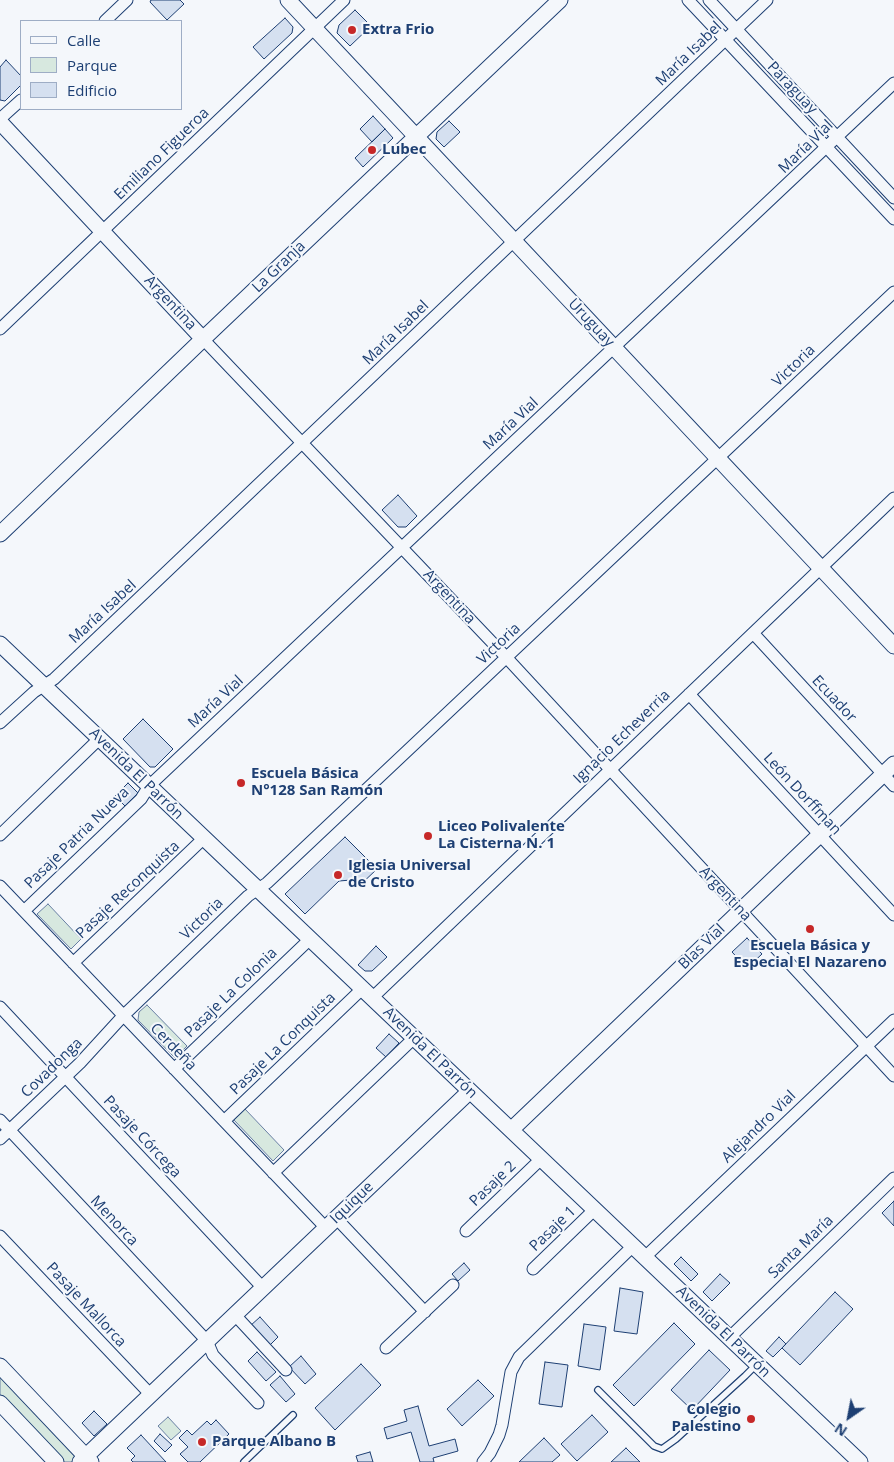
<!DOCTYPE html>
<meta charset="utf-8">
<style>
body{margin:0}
#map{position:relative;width:894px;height:1462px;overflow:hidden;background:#f4f7fb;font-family:"Open Sans",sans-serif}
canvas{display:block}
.legend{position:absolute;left:20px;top:20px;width:162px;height:90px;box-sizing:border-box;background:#f4f7fb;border:1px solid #9eadc5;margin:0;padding:6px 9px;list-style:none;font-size:15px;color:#1d3f73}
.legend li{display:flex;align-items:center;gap:10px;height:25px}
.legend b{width:25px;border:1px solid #9eadc5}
.north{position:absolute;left:824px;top:1392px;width:50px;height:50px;-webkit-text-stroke:4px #f4f7fb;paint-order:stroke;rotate:213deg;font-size:14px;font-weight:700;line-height:20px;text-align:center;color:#1d3f73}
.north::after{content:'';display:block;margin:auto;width:18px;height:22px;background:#1d3f73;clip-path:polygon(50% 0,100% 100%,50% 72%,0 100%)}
</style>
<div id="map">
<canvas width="894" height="1462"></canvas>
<ul class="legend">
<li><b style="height:6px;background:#f4f7fb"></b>Calle</li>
<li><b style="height:14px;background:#d7e8df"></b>Parque</li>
<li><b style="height:14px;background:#d5e0f0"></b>Edificio</li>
</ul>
<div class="north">N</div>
</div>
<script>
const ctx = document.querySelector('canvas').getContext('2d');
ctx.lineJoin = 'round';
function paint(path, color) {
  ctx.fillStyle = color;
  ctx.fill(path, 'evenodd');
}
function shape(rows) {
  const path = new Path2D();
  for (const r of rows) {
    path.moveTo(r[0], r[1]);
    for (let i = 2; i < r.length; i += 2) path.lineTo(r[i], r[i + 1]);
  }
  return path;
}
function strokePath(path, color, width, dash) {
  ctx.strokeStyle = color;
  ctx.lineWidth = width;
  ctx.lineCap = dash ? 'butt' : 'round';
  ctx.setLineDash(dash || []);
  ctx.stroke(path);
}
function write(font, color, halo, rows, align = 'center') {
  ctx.font = font + ' "Open Sans",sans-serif';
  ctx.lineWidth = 4;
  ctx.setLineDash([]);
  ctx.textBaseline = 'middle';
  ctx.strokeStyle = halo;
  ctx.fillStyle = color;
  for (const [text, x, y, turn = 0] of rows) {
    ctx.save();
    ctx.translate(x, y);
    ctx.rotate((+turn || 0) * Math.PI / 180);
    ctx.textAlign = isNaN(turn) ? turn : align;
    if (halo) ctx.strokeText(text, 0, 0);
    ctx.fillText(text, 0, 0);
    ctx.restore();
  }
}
const green = shape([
 [48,904,81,939,71,949,37,914,48,904],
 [147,1005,187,1046,175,1058,138,1020,139,1012,147,1005],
 [245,1109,284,1150,273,1161,234,1120,245,1109],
 [0,1371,87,1462,63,1462,0,1396,0,1371],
 [168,1417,181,1431,171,1440,158,1426,168,1417]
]);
const building = shape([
 [151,0,180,0,184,4,167,20,150,2,151,0],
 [355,10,371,26,350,46,337,33,339,25,355,10],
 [285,18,293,27,292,33,264,59,253,47,285,18],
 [6,60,21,76,21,85,5,101,0,100,0,67,6,60],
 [373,116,385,129,372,142,360,129,373,116],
 [449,121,460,132,444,147,436,139,437,132,449,121],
 [385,129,393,138,363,167,355,158,385,129],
 [398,495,417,516,406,527,398,527,382,510,398,495],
 [143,719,173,749,155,767,150,767,123,739,143,719],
 [128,783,138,793,125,806,115,796,128,783],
 [345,837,377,869,358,887,351,880,339,881,305,914,285,894,345,837],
 [747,938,762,954,747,968,732,952,747,938],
 [376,946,387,957,372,971,365,971,358,965,376,946],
 [389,1034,399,1043,386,1057,376,1048,389,1034],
 [894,1201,894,1226,882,1213,894,1201],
 [681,1257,698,1274,691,1281,674,1264,681,1257],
 [464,1263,470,1270,458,1281,452,1274,464,1263],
 [720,1274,730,1283,712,1301,703,1292,720,1274],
 [620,1288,643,1292,637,1334,614,1331,620,1288],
 [835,1292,853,1309,800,1365,782,1348,835,1292],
 [260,1317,278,1337,269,1346,250,1326,260,1317],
 [674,1323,695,1344,634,1406,613,1385,674,1323],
 [584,1324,606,1327,600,1370,578,1366,584,1324],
 [779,1337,786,1344,773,1357,766,1351,779,1337],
 [709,1350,730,1370,692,1410,671,1390,709,1350],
 [257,1352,276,1372,266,1381,248,1361,257,1352],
 [301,1356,316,1374,305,1384,289,1367,301,1356],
 [545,1362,568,1365,562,1407,539,1404,545,1362],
 [361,1364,381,1385,335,1430,315,1408,361,1364],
 [280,1376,295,1394,286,1402,270,1385,280,1376],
 [478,1380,494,1396,462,1426,447,1409,478,1380],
 [418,1406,429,1446,455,1439,458,1451,433,1458,434,1462,420,1462,411,1432,387,1439,384,1428,407,1421,404,1410,418,1406],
 [94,1411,107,1424,94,1436,82,1423,94,1411],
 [592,1415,608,1432,577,1461,561,1444,592,1415],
 [216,1420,229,1434,200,1462,188,1462,180,1454,188,1447,179,1438,187,1430,192,1435,207,1421,211,1425,216,1420],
 [160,1434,172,1445,165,1452,154,1441,160,1434],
 [141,1435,166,1462,133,1462,131,1460,135,1456,127,1448,141,1435],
 [544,1438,560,1455,552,1462,519,1462,544,1438],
 [626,1448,640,1462,611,1462,626,1448],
 [370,1452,373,1462,358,1462,356,1456,370,1452]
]);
const lane = shape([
 [598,1390,654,1446,662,1449,676,1439,745,1376,757,1364],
 [244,1462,293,1415]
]);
const street = shape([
 [688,0,894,219],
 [709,0,894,198],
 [105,21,127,0],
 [0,119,21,100],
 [0,329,344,0],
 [203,339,506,657,894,1076],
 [753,633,894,786],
 [689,694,894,915],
 [0,723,34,692,54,679,767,0],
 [0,835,99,739],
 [0,886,326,1228],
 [24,911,141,799,149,786,894,83],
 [73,963,204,838],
 [372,998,894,498],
 [0,1007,263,1288],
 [174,1069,310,939],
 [0,1120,207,1341,213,1355,258,1403],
 [224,1121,362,989],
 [0,1139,80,1063,123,1016,248,896,267,883,894,292],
 [273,1173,414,1038],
 [336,1218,425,1312],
 [466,1231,541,1159],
 [0,1236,151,1395],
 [645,1257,894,1020],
 [533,1269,594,1210],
 [235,1315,286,1370],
 [729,1338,894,1178],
 [386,1348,453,1285],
 [483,1462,490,1453,499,1435,502,1425,511,1372,519,1357,633,1246]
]);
const secondary = shape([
 [288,0,894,646],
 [0,122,203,339],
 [0,534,203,339,560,0],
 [0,644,860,1462],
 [511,1130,894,764],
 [0,1366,91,1462],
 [0,1403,56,1462],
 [80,1462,470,1091]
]);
const markers = [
 [352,30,5,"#c62828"],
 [372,150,5,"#c62828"],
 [241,783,5,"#c62828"],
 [428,836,5,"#c62828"],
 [338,875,5,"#c62828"],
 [810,929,5,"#c62828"],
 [751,1419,5,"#c62828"],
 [202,1442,5,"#c62828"]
];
const poiNames = [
 ["Extra Frio",362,30],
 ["Lubec",382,150],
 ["Escuela Básica",251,774],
 ["N°128 San Ramón",251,791],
 ["Liceo Polivalente",438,827],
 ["La Cisterna N. 1",438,844],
 ["Iglesia Universal",348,866],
 ["de Cristo",348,883],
 ["Escuela Básica y",810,946,"center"],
 ["Especial El Nazareno",810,963,"center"],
 ["Colegio",741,1410,"right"],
 ["Palestino",741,1427,"right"],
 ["Parque Albano B",212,1442]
];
const streetNames = [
 ["María Isabel",689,54,-44],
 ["Paraguay",792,88,47],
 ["María Vial",806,147,-44],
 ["Emiliano Figueroa",162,154,-44],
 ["La Granja",279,267,-44],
 ["Argentina",170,303,47],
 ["Uruguay",591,323,47],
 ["María Isabel",396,333,-44],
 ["Victoria",794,366,-44],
 ["María Vial",511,424,-43],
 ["Argentina",449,597,47],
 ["María Isabel",103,612,-43],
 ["Victoria",499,644,-43],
 ["Ecuador",834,699,47],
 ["María Vial",216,702,-43],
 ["Ignacio Echeverria",622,737,-44],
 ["Avenida El Parrón",136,774,44],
 ["León Dorffman",802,794,47],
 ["Pasaje Patria Nueva",77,838,-44],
 ["Pasaje Reconquista",128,890,-43],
 ["Argentina",725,894,47],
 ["Victoria",202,919,-44],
 ["Blas Vial",702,947,-44],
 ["Pasaje La Colonia",231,993,-44],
 ["Pasaje La Conquista",283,1044,-44],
 ["Cerdeña",173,1047,46],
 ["Avenida El Parrón",430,1053,44],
 ["Covadonga",52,1068,-44],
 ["Alejandro Vial",759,1127,-44],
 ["Pasaje Córcega",142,1137,47],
 ["Pasaje 2",493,1184,-44],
 ["Iquique",352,1203,-44],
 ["Menorca",114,1221,47],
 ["Pasaje 1",553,1229,-44],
 ["Santa María",801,1247,-44],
 ["Pasaje Mallorca",86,1305,47],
 ["Avenida El Parrón",723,1332,44]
];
paint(green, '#d7e8df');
strokePath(green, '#687fa3', 1);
paint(building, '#d5e0f0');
strokePath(building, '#1d3f73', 1);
strokePath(lane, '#1d3f73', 8);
strokePath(street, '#1d3f73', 13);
strokePath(secondary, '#1d3f73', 17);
strokePath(lane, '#f4f7fb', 5.5);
strokePath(street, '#f4f7fb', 11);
strokePath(secondary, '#f4f7fb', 15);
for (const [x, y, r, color] of markers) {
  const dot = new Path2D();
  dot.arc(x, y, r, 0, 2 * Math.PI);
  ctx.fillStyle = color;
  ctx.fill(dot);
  strokePath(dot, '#f4f7fb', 2);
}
write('bold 15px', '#1d3f73', '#f4f7fb', poiNames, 'left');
write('15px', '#1d3f73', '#f4f7fb', streetNames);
</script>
